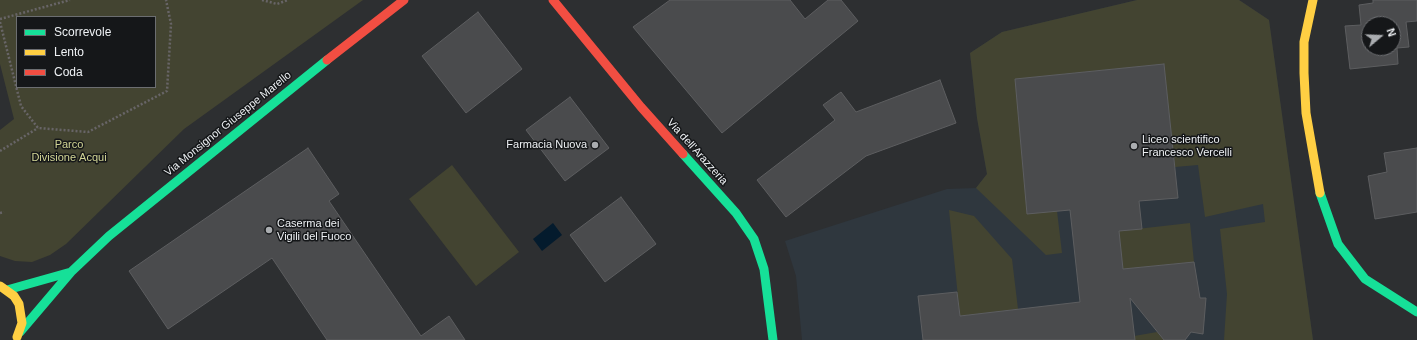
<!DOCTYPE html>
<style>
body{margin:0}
#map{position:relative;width:1417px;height:340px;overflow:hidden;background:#2d2f31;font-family:Arial,sans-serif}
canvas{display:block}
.legend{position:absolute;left:16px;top:16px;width:140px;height:72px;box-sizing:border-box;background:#151719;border:1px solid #6c6e71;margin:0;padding:5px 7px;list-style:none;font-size:12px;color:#eef1f4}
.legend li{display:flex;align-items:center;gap:8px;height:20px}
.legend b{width:20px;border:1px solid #6c6e71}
.north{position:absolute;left:1361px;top:16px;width:40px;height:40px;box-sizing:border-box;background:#151719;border:1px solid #6c6e71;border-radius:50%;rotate:71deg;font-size:11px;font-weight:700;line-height:16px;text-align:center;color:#eef1f4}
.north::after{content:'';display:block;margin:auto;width:14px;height:18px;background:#aaadb0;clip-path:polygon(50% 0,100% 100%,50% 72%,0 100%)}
</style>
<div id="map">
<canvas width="1417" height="340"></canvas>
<ul class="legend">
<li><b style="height:5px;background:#16e098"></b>Scorrevole</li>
<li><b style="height:5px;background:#ffcf43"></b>Lento</li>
<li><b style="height:5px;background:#f24e42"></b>Coda</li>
</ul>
<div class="north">N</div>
</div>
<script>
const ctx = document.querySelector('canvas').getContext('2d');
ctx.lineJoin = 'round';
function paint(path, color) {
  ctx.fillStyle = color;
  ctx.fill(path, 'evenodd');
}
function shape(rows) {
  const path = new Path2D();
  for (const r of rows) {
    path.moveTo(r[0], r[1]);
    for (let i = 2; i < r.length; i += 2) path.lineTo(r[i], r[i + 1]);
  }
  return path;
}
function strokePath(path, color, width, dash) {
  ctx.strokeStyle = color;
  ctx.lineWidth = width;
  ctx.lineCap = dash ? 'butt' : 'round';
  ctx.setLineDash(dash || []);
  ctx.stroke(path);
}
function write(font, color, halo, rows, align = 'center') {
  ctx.font = font + ' Arial,sans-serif';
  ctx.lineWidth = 3;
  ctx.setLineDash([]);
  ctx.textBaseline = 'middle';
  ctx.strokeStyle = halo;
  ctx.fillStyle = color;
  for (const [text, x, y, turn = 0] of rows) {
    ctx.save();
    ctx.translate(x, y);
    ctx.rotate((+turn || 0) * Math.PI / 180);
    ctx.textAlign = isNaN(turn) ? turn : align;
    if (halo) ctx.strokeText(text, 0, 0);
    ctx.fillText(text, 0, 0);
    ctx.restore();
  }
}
const built = shape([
 [1137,0,1239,0,1269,20,1313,340,802,340,796,276,785,241,947,189,976,188,987,174,977,118,970,53,1002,32]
]);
const green = shape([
 [0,0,363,0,184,129,66,244,50,255,32,262,15,261,0,256,0,130,14,119,0,64],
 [17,17,155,17,155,87,17,87],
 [1137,0,1239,0,1269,20,1313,340,1224,340,1227,294,1220,229,1265,222,1263,204,1205,217,1198,165,1175,167,1164,64,1015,79,1027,213,1057,211,1062,253,1046,255,976,188,987,174,977,118,970,53,1002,32],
 [452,165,519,252,476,286,409,199],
 [949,210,974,216,1012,259,1018,309,960,316],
 [1190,223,1194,262,1123,269,1119,231],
 [1157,332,1164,340,1135,340,1134,336]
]);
const water = shape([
 [553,223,562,235,542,251,533,239]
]);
const building = shape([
 [670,0,790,0,805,19,828,0,841,0,858,21,722,133,633,27,670,0],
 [1373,0,1417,0,1417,21,1406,22,1409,47,1397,48,1398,64,1350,69,1345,26,1361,25,1359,5,1373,3,1373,0],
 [1369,24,1393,24,1393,48,1369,48,1369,24],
 [478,12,522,69,466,113,422,56,478,12],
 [1164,64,1178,198,1139,201,1142,229,1119,231,1123,269,1194,262,1200,298,1206,298,1203,334,1191,332,1185,340,1164,340,1130,298,1135,340,923,340,918,296,957,292,960,316,1080,302,1070,210,1027,214,1015,79,1164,64],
 [940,80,956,123,866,156,786,217,757,180,835,120,823,105,841,92,856,112,940,80],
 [570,97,609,148,565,181,526,130,570,97],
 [308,148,339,194,329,201,421,336,449,316,465,340,327,340,272,258,168,329,129,271,308,148],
 [1417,148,1417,212,1375,219,1368,176,1387,172,1384,153,1417,148],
 [621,197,656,244,605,282,570,235,621,197]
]);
const path = shape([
 [262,0,277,4,288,0],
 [0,19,70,0],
 [0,22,21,106,38,128,88,132,167,91,171,24,166,0],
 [0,151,38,128],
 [0,213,4,212]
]);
const fast = shape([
 [683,154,736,213,754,239,764,269,773,340],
 [1320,193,1338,244,1365,279,1417,312],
 [7,290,71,272],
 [20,332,71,272,109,236,327,60]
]);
const slow = shape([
 [1313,0,1304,42,1304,73,1306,113,1320,193],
 [0,286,14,296,19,304,22,323,17,337]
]);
const jam = shape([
 [553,0,641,107,683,154],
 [327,60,404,0]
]);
const markers = [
 [595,145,4,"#aaadb0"],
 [1134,146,4,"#aaadb0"],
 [269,230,4,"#aaadb0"]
];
const streetNames = [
 ["Via Monsignor Giuseppe Marello",228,124,-39],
 ["Via dell'Arazzeria",697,152,48]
];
const poiNames = [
 ["Liceo scientifico",1142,140],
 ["Francesco Vercelli",1142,153],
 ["Farmacia Nuova",587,145,"right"],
 ["Caserma dei",277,224],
 ["Vigili del Fuoco",277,237]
];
const parkNames = [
 ["Parco",69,145],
 ["Divisione Acqui",69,158]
];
paint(built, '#2f373e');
paint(green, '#434431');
paint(water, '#041b2d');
paint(building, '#4a4b4d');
strokePath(building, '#5d5e60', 1);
strokePath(path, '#686567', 2.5, [2, 2]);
strokePath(fast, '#16e098', 9);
strokePath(slow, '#ffcf43', 9);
strokePath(jam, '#f24e42', 9);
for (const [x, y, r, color] of markers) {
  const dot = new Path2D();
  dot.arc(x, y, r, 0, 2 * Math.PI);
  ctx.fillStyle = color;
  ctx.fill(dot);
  strokePath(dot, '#151719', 1.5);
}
write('11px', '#eef1f4', '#151719', streetNames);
write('11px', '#eef1f4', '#151719', poiNames, 'left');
write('11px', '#d2d595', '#151719', parkNames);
</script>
